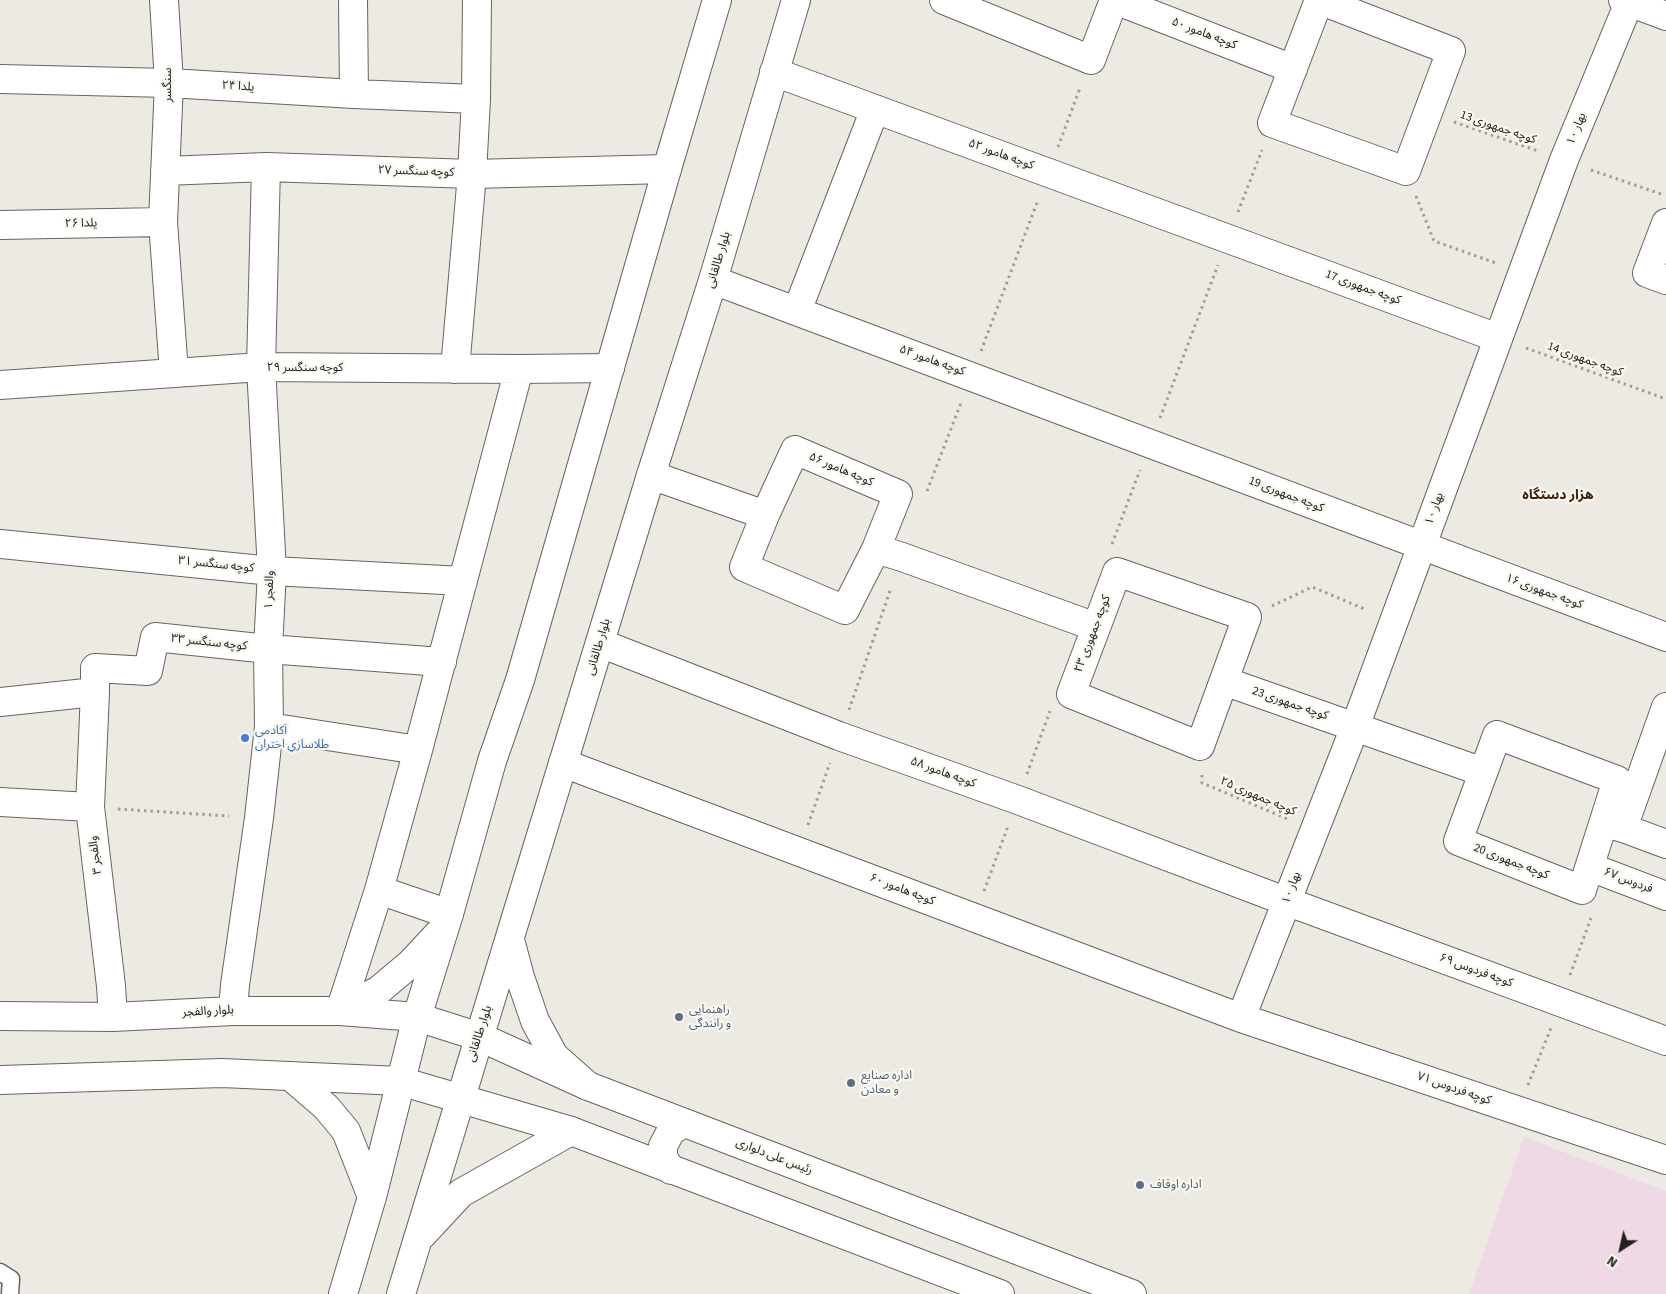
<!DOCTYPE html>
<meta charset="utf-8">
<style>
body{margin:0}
#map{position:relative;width:1666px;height:1294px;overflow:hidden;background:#eceae3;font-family:"Source Sans 3",sans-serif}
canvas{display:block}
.north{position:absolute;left:1596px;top:1224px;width:50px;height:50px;-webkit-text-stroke:4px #f9f8f0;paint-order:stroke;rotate:215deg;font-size:14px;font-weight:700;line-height:20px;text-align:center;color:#22211e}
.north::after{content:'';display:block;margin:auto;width:18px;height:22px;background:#22211e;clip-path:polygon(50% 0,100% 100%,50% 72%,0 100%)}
</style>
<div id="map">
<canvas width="1666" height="1294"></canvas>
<div class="north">N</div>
</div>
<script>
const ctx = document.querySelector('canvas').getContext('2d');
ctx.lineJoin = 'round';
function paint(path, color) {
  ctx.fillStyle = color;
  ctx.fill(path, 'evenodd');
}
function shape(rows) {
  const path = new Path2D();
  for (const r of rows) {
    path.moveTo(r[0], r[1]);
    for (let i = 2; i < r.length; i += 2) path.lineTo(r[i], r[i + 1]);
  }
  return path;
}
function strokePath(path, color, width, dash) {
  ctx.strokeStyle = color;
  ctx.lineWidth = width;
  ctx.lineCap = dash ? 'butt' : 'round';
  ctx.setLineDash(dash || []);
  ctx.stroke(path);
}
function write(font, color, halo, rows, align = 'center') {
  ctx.font = font + ' "Source Sans 3","Noto Sans Arabic",sans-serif';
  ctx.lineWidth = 4.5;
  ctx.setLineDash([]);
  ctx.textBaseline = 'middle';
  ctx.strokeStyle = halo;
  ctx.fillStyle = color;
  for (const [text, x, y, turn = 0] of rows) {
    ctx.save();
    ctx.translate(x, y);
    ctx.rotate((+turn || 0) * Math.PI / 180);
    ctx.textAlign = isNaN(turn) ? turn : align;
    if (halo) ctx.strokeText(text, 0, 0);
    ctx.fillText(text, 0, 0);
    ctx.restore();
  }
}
const education = shape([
 [1524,1137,1666,1191,1666,1294,1469,1294]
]);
const path = shape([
 [1454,122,1538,151],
 [1058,147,1080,88],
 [1591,170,1661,194],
 [1416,196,1434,241,1496,263],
 [1238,212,1262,150],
 [1526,348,1666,399],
 [981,351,1038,200],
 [1160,418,1218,265],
 [927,491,961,403],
 [1112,544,1140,470],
 [1272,606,1312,587,1367,610],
 [849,710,891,588],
 [1027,774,1050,711],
 [1202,775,1202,783,1288,819],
 [118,809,229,816],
 [808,825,830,763],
 [984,891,1008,826],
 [1570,975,1591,918],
 [1528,1085,1551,1028]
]);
const lane = shape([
 [0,1272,11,1279,10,1294]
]);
const street = shape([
 [164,0,169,83,163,222,174,373],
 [353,0,354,94],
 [944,0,1091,60,1114,0],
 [1115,0,1293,69],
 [1319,0,1451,51,1406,171,1272,123,1319,0],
 [1623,0,1666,16],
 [774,72,1498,338],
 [0,79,169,83,354,94,476,99],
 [165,171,266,167,472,174,667,169],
 [1666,223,1647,273,1666,280],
 [0,225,163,222],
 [713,280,1666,637],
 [797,311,875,109],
 [455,369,472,174,476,99,477,0],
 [0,385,261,367,519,369,610,368],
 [795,450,898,494,876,549,845,610,744,567,765,515,795,450],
 [651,475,765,515],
 [0,544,272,571,463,581],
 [876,549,902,557,1096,627],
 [1117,572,1247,617,1200,746,1071,694,1117,572],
 [600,643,839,736,1018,800,1272,896,1666,1041],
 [1224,681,1483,772],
 [0,702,95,692],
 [269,727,418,750],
 [1497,735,1617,780,1582,890,1458,841,1497,735],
 [563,763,1241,1018,1666,1160],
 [0,802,90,807],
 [1606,823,1623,828,1666,844],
 [1623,828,1666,707],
 [1590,867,1666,896],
 [379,890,449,914],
 [233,1011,235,985,259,818,269,727,268,649,272,571,261,367,266,167],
 [340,1011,379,890,418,750,519,369],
 [113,1017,111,986,90,807,95,692,95,668,148,671,155,637,268,649,442,662],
 [1241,1018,1355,727,1564,160,1630,0]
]);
const secondary = shape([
 [0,1016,113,1017,233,1011,340,1011,417,1017,480,1037,588,1086,1132,1294],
 [0,1080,222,1073,400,1081,571,1131,1000,1294],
 [671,1170,663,1157,663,1146,671,1131,684,1123]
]);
const primary = shape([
 [510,940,520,977,535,1021,554,1056,588,1086],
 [340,1011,379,990,410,964,440,932],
 [290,1076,326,1107,346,1131,372,1197],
 [422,1235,461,1193,571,1131],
 [343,1294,372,1197,417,1017,449,914,492,761,520,680,667,169,717,0],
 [401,1294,651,475,713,280,796,0]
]);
const markers = [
 [245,738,5,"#3f7fe0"],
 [679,1017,5,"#5c6f8a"],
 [851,1083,5,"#5c6f8a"],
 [1140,1185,5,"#5c6f8a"]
];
const streetNames = [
 ["کوچه هامور ۵۰",1204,34,21],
 ["سنگسر",168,85,-90],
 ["یلدا ۲۴",238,87,4],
 ["کوچه جمهوری 13",1498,128,19],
 ["بهار ۱۰",1577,129,-68],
 ["کوچه هامور ۵۲",1001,155,20],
 ["کوچه سنگسر ۲۷",416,172,2],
 ["یلدا ۲۶",81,224,-1],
 ["بلوار طالقانی",719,260,-73],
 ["کوچه جمهوری 17",1363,288,20],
 ["کوچه جمهوری 14",1585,360,20],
 ["کوچه هامور ۵۴",932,361,20],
 ["کوچه سنگسر ۲۹",305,368],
 ["کوچه هامور ۵۶",841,470,23],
 ["کوچه جمهوری 19",1286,495,21],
 ["بهار ۱۰",1435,509,-70],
 ["کوچه سنگسر ۳۱",216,565,6],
 ["والفجر ۱",270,590,-88],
 ["کوچه جمهوری ۱۶",1544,592,20],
 ["کوچه جمهوری ۲۳",1093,634,-69],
 ["کوچه سنگسر ۳۳",209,643,6],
 ["بلوار طالقانی",599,647,-73],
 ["کوچه جمهوری 23",1290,704,19],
 ["کوچه هامور ۵۸",943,773,20],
 ["کوچه جمهوری ۲۵",1258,797,23],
 ["والفجر ۳",96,855,-97],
 ["کوچه جمهوری 20",1511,862,21],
 ["فردوس ۶۷",1628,881,21],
 ["بهار ۱۰",1292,888,-69],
 ["کوچه هامور ۶۰",902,890,21],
 ["کوچه فردوس ۶۹",1476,971,20],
 ["بلوار والفجر",208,1012,-3],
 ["بلوار طالقانی",480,1034,-72],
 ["کوچه فردوس ۷۱",1454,1089,19],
 ["رئیس علی دلواری",774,1157,21]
];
const shopNames = [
 ["آكادمى",255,731],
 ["طلاسازي اختران",255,745]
];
const serviceNames = [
 ["راهنمایی",689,1010],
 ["و رانندگی",689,1024],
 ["اداره صنایع",861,1076],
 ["و معادن",861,1090],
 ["اداره اوقاف",1150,1185]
];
const neighbourhoodNames = [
 ["هزار دستگاه",1558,496]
];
paint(education, '#efd9e7');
strokePath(lane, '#66655e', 19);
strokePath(street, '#66655e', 30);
strokePath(secondary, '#66655e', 30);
strokePath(primary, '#66655e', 30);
strokePath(path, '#9f9e98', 3, [2.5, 4]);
strokePath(lane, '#fff', 16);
strokePath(street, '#fff', 28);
strokePath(secondary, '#fff', 28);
strokePath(primary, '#fff', 28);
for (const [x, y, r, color] of markers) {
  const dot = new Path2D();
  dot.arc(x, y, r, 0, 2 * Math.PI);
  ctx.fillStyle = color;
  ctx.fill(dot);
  strokePath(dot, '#f9f8f0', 2);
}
write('12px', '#22211e', '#f9f8f0', streetNames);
write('12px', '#366cbe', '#f9f8f0', shopNames, 'left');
write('12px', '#4e5e75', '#f9f8f0', serviceNames, 'left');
write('bold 14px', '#412209', '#f9f8f0', neighbourhoodNames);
</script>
